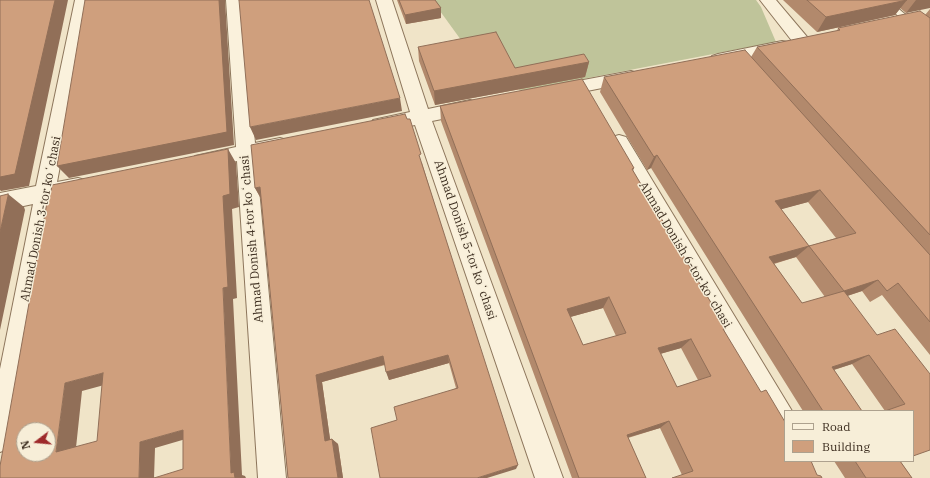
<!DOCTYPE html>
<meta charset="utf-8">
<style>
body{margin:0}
#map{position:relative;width:930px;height:478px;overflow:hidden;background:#f0e4c8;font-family:"IBM Plex Serif",serif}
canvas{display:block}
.legend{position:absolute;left:784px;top:410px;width:130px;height:52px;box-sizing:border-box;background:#f7eed8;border:1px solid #ada18e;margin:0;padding:5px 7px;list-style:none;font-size:12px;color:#3d2e20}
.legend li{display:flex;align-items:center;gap:8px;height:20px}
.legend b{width:20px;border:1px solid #ada18e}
.north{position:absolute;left:16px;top:422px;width:40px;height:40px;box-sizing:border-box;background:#f7eed8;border:1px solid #ada18e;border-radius:50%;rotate:254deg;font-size:11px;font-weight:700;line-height:16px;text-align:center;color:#3d2e20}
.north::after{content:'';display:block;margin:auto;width:14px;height:18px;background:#9e2a2b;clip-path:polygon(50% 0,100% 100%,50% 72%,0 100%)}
</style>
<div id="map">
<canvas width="930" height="478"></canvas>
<ul class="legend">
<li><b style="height:5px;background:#faf1dc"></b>Road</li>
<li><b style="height:11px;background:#cf9f7d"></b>Building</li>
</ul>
<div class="north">N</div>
</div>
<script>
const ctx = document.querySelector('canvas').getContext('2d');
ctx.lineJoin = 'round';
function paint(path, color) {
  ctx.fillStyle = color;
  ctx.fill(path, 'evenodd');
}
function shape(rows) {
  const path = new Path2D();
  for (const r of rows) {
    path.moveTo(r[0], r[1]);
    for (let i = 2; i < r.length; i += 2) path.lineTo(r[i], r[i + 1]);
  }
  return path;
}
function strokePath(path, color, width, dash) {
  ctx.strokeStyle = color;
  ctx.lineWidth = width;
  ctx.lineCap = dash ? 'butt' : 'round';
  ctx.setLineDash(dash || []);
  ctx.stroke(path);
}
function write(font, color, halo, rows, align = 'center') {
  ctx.font = font + ' "IBM Plex Serif",serif';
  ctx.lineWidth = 3;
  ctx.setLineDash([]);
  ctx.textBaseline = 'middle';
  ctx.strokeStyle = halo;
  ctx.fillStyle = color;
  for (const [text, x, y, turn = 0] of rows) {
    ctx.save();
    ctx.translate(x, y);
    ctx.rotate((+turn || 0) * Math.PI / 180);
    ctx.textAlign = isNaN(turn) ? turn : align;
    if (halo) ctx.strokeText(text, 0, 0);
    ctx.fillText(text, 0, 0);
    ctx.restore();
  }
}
const cemetery = shape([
 [432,0,756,0,761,7,776,42,520,91,497,45,469,51]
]);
const lane = shape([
 [879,0,888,0,930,35,930,42,879,0]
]);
const street = shape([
 [75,0,91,0,57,182,78,178,85,180,88,186,85,192,54,199,14,438,10,448,0,452,0,369,33,204,0,211,0,193,36,186,75,0],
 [226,0,242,0,255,143,280,138,287,140,290,145,287,150,256,157,286,478,258,478,237,161,202,169,195,166,192,161,195,156,236,147,226,0],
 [376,0,392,0,428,109,470,100,477,102,479,107,477,112,432,121,563,478,535,478,415,125,380,132,373,130,371,125,373,120,410,112,376,0],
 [760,0,776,0,808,38,810,42,808,46,802,47,796,46,760,0],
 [782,41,788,42,790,46,788,50,718,66,712,64,709,60,712,56,718,54,782,41],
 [631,71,637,73,640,77,637,81,557,97,551,95,548,91,551,87,557,85,631,71],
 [619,135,626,137,792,411,785,411,785,437,775,434,609,142,612,137,619,135]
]);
const wall = shape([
 [397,0,435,0,441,8,441,18,406,24],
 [783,0,930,0,906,13,900,8,895,15,817,32],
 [930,9,930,355,882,295,870,302,862,291,847,296,930,450,885,411,852,364,834,370,862,411,803,411,651,168,647,170,600,92,604,77,751,57,757,47,837,31,838,28,925,15],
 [808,202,836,238,809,246,781,209],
 [796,257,825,297,802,303,774,264],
 [418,47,515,68,589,62,585,77,435,105,419,61],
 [440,106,634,168,633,171,726,328,724,330,785,461,682,475,660,428,628,438,646,478,572,478,441,121],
 [603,308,616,336,583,345,570,317],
 [681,348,698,380,677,387,660,354],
 [422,163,516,469,397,420,456,388,449,363,389,380,385,365,322,382,330,439,332,439,338,444,343,478,288,478,261,199,255,188],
 [834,461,900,461,912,478,845,478]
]);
const shadedWall = shape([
 [55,0,68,0,29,186,1,191,0,190,0,177],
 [219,0,225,0,234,145,69,178,57,166],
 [907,0,895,15,817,32,826,17],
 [916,0,930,0,930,8,906,13],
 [441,8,441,18,406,24,405,15],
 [589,62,585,77,435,105,434,91],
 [400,98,402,111,256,140,250,127],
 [228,149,236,163,239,207,232,209,237,298,233,299,242,475,245,476,246,478,235,478,231,473,223,288,223,196],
 [657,155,651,168,647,170,654,157],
 [260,187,262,200,255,188],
 [820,190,808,202,764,214,775,201],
 [8,194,24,207,25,210,0,330,0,232],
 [809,246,796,257,758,268,769,257],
 [878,280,862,291,829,302,844,291],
 [609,297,603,308,563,319,567,309],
 [691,339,681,348,649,357,658,348],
 [448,355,449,363,389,380,386,372],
 [869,355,852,364,817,375,832,367],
 [383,356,386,364,322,382,331,446,325,441,316,375],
 [103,373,119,381,82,391,75,457,56,452,65,383],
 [669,421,660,428,619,440,627,435],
 [183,430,196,436,155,448,154,478,139,478,140,442],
 [332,439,338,444,343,478,338,478],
 [518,465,516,469,487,478,477,478]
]);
const building = shape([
 [0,0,55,0,15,174,0,177,0,0],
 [85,0,219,0,227,132,57,166,85,0],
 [239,0,369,0,400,98,250,127,239,0],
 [399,0,435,0,441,8,405,15,399,0],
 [807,0,907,0,826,17,807,0],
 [920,11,930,18,930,235,757,47,840,30,838,28,920,11],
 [496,32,515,68,584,54,589,62,434,91,418,47,496,32],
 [745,50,930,255,930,322,898,283,887,291,878,280,844,291,877,335,895,329,930,374,930,450,913,456,913,411,885,411,905,404,869,355,832,367,862,411,823,411,657,155,654,157,604,77,745,50],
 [820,190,856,233,809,246,775,201,820,190],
 [809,246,844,291,802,303,769,257,809,246],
 [582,79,634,168,632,169,726,328,723,329,761,392,766,390,785,422,785,461,811,461,817,475,821,476,822,478,672,478,693,471,669,421,627,435,646,478,579,478,440,106,582,79],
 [609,297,626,333,583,345,567,309,609,297],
 [691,339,711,376,677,387,658,348,691,339],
 [405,114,407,119,410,119,421,154,419,155,518,465,477,478,380,478,371,428,397,420,394,407,458,388,448,355,386,372,383,356,316,375,325,441,332,439,338,478,288,478,260,187,255,188,251,145,405,114],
 [228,149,230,194,223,196,228,287,223,288,231,473,234,472,235,478,154,478,183,469,183,430,140,442,139,478,0,478,0,466,49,191,51,191,52,185,228,149],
 [103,373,97,441,56,452,65,383,103,373],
 [24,430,48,430,48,454,24,454,24,430],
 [8,194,8,196,0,232,0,196,8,194],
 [855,461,900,461,912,478,866,478,855,461]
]);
const streetNames = [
 ["Ahmad Donish 3-tor koʻchasi",41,219,-79],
 ["Ahmad Donish 4-tor koʻchasi",252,239,-95],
 ["Ahmad Donish 5-tor koʻchasi",465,240,71],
 ["Ahmad Donish 6-tor koʻchasi",685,255,59]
];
paint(cemetery, '#bfc49a');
strokePath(lane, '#8d765c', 2);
strokePath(street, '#8d765c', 2);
paint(lane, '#faf1dc');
paint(street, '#faf1dc');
paint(wall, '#b2896c');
paint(shadedWall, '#916f58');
paint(building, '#cf9f7d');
strokePath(building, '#916f58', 1);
write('12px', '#3d2e20', '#f7eed8', streetNames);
</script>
